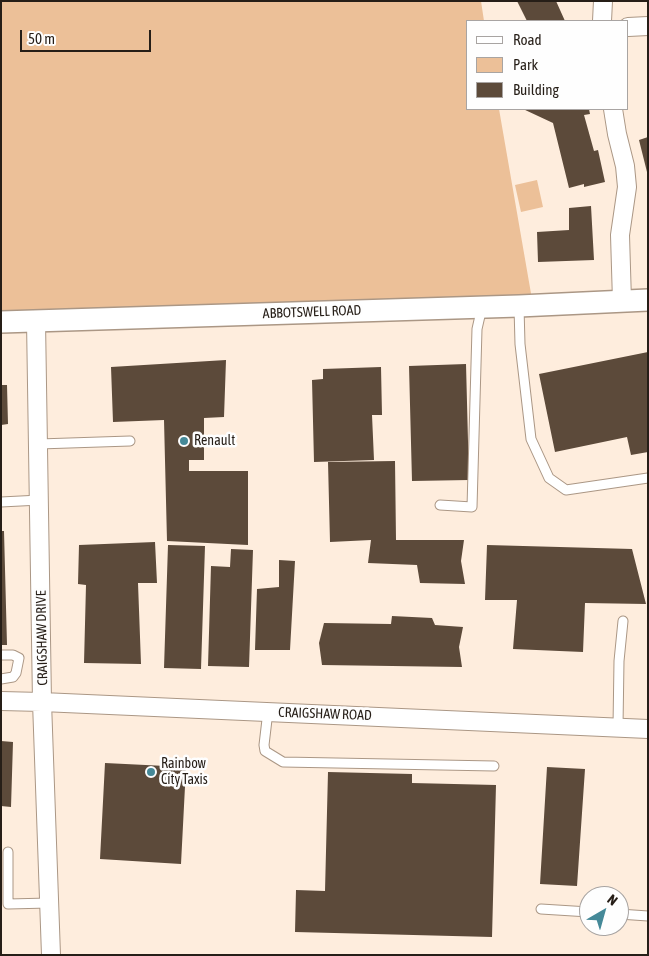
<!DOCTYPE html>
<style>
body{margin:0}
#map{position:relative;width:649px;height:956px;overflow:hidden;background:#feeddd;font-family:"Asap Condensed",sans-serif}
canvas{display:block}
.frame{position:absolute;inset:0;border:2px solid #261e17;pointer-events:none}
.legend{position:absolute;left:466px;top:20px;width:162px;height:90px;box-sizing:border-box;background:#fefefe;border:1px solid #a8a4a2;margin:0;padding:6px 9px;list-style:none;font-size:15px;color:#261e17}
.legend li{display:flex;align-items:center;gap:10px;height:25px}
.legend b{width:25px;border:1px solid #a8a4a2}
.north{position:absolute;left:579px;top:886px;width:50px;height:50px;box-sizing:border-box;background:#fefefe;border:1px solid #a8a4a2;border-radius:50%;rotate:38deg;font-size:14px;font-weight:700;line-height:20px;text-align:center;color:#261e17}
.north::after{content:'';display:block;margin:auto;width:18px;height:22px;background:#458998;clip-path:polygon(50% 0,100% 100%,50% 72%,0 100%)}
.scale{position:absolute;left:20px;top:30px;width:131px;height:22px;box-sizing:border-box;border:2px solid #261e17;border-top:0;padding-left:6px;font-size:15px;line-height:18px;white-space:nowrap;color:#261e17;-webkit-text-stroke:4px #fefefe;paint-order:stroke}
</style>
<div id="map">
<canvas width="649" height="956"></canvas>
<div class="frame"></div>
<ul class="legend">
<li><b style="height:6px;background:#fff"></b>Road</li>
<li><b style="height:14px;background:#ecc098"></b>Park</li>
<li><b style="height:14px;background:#5c4a3a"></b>Building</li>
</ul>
<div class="north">N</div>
<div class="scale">50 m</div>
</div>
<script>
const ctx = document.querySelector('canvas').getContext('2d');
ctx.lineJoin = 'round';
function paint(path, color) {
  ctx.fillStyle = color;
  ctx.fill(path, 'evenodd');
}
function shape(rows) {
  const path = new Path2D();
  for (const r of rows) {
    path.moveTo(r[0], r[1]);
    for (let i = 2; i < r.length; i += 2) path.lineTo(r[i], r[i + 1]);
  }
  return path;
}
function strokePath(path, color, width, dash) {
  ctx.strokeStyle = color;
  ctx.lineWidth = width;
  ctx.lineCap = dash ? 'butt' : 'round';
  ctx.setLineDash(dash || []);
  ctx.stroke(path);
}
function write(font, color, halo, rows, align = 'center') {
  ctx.font = font + ' "Asap Condensed",sans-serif';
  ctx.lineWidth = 5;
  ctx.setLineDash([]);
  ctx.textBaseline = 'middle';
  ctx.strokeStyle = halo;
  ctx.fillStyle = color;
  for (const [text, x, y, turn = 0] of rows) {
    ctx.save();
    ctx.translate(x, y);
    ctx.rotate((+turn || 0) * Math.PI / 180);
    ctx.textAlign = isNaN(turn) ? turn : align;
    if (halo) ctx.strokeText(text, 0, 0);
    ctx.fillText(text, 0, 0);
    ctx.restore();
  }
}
const green = shape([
 [1,1,481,1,484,21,468,21,468,109,499,109,533,305,1,322],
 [537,180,543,207,521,212,515,185]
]);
const building = shape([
 [517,1,556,1,565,21,527,21],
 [523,109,589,109,590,114,584,115,594,151,598,150,605,182,584,187,584,184,569,188,553,123],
 [648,137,648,172,647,172,639,140],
 [591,206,594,260,538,262,537,232,569,230,569,208],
 [648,352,648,452,631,455,627,437,555,452,539,374],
 [226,360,224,417,204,418,204,460,189,460,189,471,248,471,248,545,167,541,164,420,113,422,111,367],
 [466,364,469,480,412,481,409,366],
 [381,367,382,415,372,415,374,460,314,462,312,380,323,379,323,369],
 [1,385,7,385,8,424,1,425],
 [395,461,396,540,464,540,461,561,465,584,420,583,417,565,368,563,371,540,330,542,328,462],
 [1,531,4,531,7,645,1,645],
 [155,542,157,583,138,583,141,664,84,663,86,585,78,584,79,545],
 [168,545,205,546,201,669,164,668],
 [487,545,632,549,646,604,585,603,583,652,513,649,517,600,485,600],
 [231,549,253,550,249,667,208,666,211,566,230,567],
 [279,560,295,561,290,650,255,650,257,589,279,587],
 [392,616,432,618,435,625,463,627,459,647,462,667,322,665,319,643,324,623,391,624],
 [1,741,13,742,11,807,1,806],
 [105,763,186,767,181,864,100,859],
 [547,767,585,769,577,886,540,884],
 [328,772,412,774,412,783,496,785,492,937,295,932,296,890,325,891]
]);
const service = shape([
 [519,307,520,344,531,439,549,478,566,490,648,478],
 [39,444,130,441],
 [1,502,40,500],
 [440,505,472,507,477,329,482,307],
 [1,655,13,655,19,658,16,673,13,677,1,679],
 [268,711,264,745,265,751,283,762,494,766],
 [618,726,619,661,623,621],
 [8,852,8,904,49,903],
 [541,909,589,912],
 [619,914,648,916]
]);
const minor = shape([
 [602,21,603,1],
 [628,27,648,26],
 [613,109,617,134,625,166,627,187,620,235,622,301],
 [36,321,42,702,51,955],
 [1,701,42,702,648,729]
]);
const tertiary = shape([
 [1,322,519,306,648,300]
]);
const markers = [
 [184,441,5,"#458998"],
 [151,772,5,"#458998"]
];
const streetNames = [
 ["ABBOTSWELL ROAD",312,312,-2],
 ["CRAIGSHAW DRIVE",42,638,-91],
 ["CRAIGSHAW ROAD",325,714,2]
];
const poiNames = [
 ["Renault",194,441],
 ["Rainbow",161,764],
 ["City Taxis",161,780]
];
paint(green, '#ecc098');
paint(building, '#5c4a3a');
strokePath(service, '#ab9785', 11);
strokePath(minor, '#ab9785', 20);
strokePath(tertiary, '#ab9785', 24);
strokePath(service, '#fff', 9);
strokePath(minor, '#fff', 18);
strokePath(tertiary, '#fff', 21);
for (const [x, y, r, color] of markers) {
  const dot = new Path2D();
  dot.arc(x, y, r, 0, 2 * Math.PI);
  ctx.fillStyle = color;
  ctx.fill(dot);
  strokePath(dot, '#fefefe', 2);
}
write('14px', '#261e17', '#fefefe', streetNames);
write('14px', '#261e17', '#fefefe', poiNames, 'left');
</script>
